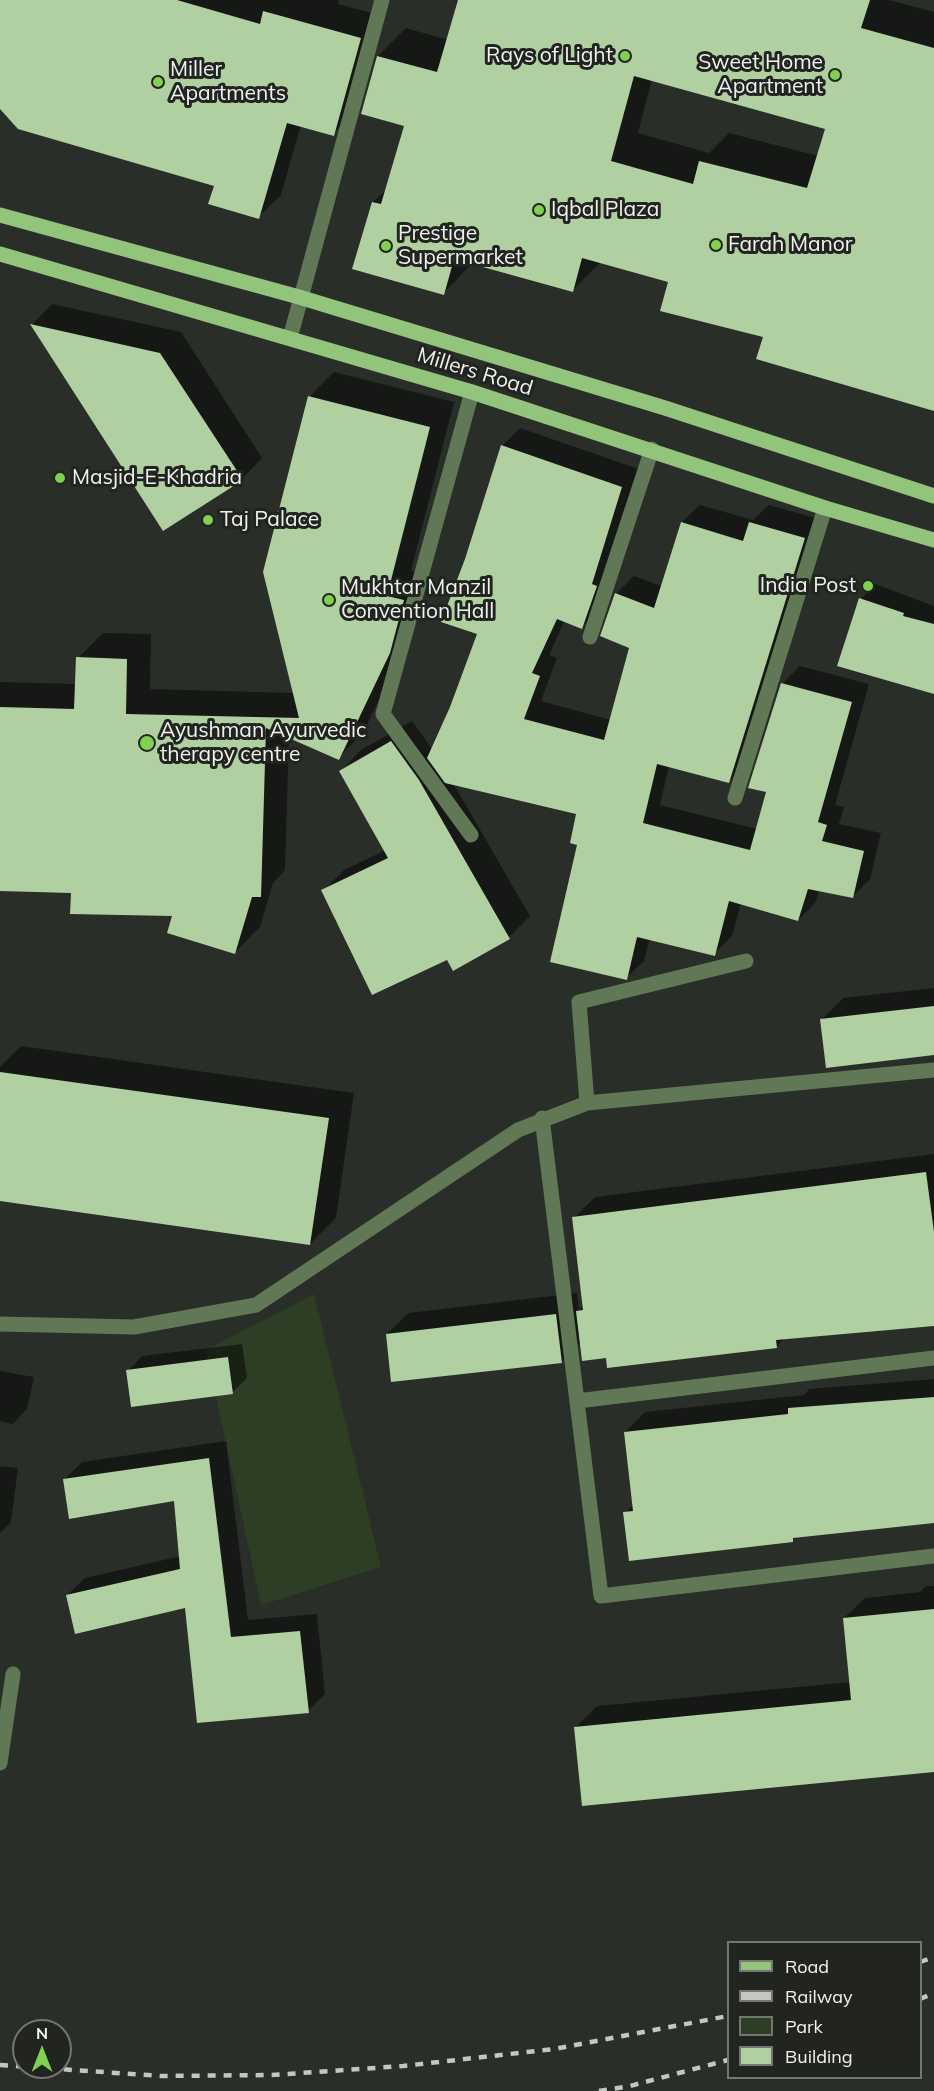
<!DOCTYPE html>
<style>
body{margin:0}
#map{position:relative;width:934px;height:2091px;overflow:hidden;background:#2a2e29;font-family:Mulish,sans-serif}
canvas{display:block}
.legend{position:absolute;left:727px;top:1941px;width:195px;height:138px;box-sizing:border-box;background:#21241f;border:2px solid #747672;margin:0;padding:8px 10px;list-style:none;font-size:18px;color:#f0f2ef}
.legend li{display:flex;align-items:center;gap:12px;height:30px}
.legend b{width:30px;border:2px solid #747672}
.north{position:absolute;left:12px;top:2019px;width:60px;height:60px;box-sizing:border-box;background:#21241f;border:2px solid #747672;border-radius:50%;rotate:0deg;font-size:16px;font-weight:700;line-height:24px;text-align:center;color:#f0f2ef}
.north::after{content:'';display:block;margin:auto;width:21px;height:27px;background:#80d052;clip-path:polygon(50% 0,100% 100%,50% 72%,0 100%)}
</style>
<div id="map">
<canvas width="934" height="2091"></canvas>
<ul class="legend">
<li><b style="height:8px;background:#93c47b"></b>Road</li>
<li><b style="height:8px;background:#c4c6c3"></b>Railway</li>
<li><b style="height:16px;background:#2d3e25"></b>Park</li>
<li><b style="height:16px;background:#b1d0a2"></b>Building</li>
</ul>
<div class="north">N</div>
</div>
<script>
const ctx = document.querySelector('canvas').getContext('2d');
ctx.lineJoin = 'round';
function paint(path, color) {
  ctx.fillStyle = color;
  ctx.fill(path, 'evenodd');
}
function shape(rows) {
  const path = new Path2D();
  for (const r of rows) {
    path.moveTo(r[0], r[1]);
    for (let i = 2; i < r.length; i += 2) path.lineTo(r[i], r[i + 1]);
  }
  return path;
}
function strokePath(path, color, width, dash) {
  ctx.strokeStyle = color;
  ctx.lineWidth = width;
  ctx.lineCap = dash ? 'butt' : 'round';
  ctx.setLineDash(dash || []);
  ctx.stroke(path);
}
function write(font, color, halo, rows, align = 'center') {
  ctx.font = font + ' Mulish,sans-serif';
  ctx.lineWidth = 6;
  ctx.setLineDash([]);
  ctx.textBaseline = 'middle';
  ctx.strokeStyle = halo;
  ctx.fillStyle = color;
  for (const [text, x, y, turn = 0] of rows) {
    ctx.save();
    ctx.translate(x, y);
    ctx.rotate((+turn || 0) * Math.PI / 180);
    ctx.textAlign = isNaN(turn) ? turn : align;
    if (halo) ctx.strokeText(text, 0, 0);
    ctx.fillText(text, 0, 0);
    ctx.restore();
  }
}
const green = shape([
 [314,1294,381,1567,261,1605,206,1350]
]);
const shadow = shape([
 [0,0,339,0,338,4,383,16,355,112,333,134,301,125,281,195,258,217,215,184,0,107],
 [459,0,889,0,934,12,934,409,765,336,669,281,601,262,572,291,472,263,444,293,373,202,387,189,405,125,378,56,406,28,448,40],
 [652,79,827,128,818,156,729,133,709,153,638,133],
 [52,304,181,332,262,458,242,479,32,325],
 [334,372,454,402,411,571,428,575,414,626,363,733,338,758,289,736,285,870,273,883,260,927,235,952,174,915,73,892,0,889,0,682,77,684,78,658,103,633,151,634,150,689,294,693,309,397],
 [520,428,639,469,600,609,582,627,565,620,549,655,557,658,541,701,611,720,630,647,616,594,634,576,662,586,682,522,700,505,753,520,769,505,822,520,747,763,729,781,669,766,660,805,757,829,768,791,782,684,800,666,869,684,835,805,844,807,839,824,881,833,870,879,852,897,819,890,816,902,798,920,741,903,732,936,714,954,650,938,644,961,626,978,578,813,453,783,530,916,509,937,454,968,447,958,323,891,344,870,386,850,341,771,361,750,412,721,432,749,451,707,479,633,466,560,502,446],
 [875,584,934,606,934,692,861,599],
 [934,988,934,1054,822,1019,843,998],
 [21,1046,354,1093,336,1218,310,1244,0,1199,0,1067],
 [934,1154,934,1325,786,1337,776,1347,607,1356,581,1342,562,1361,387,1334,408,1313,577,1293,579,1310,584,1305,574,1218,595,1197],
 [242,1344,247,1378,232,1393,128,1371,142,1356],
 [0,1371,34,1377,27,1409,13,1424,0,1421],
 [934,1379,934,1522,797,1536,793,1540,625,1513,634,1504,625,1432,645,1412,804,1395,809,1389],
 [226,1441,248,1620,317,1614,325,1694,308,1711,187,1606,67,1595,85,1578,181,1556,175,1500,64,1480,82,1462],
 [0,1466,18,1468,11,1522,0,1533],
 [926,1586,934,1586,934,1771,576,1727,597,1706,851,1682,844,1618,865,1598,920,1592]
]);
const building = shape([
 [0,0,177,0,260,24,263,11,361,38,334,136,287,123,259,219,208,204,214,186,18,129,0,109],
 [458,0,870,0,861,28,934,48,934,411,756,359,763,337,660,311,668,282,582,258,573,292,454,259,444,295,352,269,372,202,381,204,404,126,361,114,377,56,437,72],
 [634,76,825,129,807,188,699,161,693,184,611,161],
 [30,324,160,353,243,480,163,531],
 [308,396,430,427,387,596,404,600,390,653,339,760,266,728,261,897,252,897,235,954,167,933,172,916,70,914,71,893,0,891,0,707,74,709,76,657,127,659,126,714,299,718,263,572],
 [501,445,622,487,592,584,597,586,582,629,557,619,532,673,540,676,524,719,604,740,629,648,600,636,615,593,654,608,681,522,743,541,749,522,805,538,729,783,657,764,643,823,750,850,766,792,748,788,781,683,852,702,818,822,827,825,822,841,864,851,853,898,808,889,798,921,729,901,715,956,637,937,627,980,550,962,577,845,570,843,576,814,445,783,427,758,450,707,477,634,441,622,465,559],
 [859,598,904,613,903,616,934,624,934,694,837,666],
 [391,741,419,780,510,939,453,971,447,960,372,995,321,890,388,858,339,771],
 [934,1006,934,1055,826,1068,820,1019],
 [0,1072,329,1118,310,1245,0,1201],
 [926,1172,934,1232,934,1326,776,1340,777,1348,607,1368,606,1358,582,1361,576,1311,583,1310,572,1217],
 [556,1314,562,1363,391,1382,386,1334],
 [228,1357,233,1394,131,1407,126,1370],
 [934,1397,934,1523,793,1538,793,1542,629,1561,623,1512,633,1511,624,1432,788,1414,788,1408],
 [209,1458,231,1637,300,1631,309,1713,197,1723,185,1608,75,1634,66,1595,180,1569,174,1501,69,1519,63,1479],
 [934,1609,934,1772,582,1806,574,1727,851,1700,843,1618]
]);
const minor = shape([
 [290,338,382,0],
 [590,637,652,449],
 [735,798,825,508],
 [471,835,383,714,472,392],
 [587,1103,579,1002,746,961],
 [542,1118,601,1596,934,1556],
 [0,1324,134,1327,256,1305,518,1130,587,1103,934,1070],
 [577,1401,934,1358],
 [0,1763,13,1674]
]);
const major = shape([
 [0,215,299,297,665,408,934,496],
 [0,254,472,392,825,508,934,540]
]);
const rail = shape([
 [920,1962,934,1957],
 [920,1999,934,1993],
 [0,2065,161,2076,272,2075,403,2066,554,2049,728,2016],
 [599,2091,630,2086,728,2060]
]);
const markers = [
 [625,56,6,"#80d052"],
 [835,75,6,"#80d052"],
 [158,82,6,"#80d052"],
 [539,210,6,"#80d052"],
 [716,245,6,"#80d052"],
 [386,246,6,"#80d052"],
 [60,478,6,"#80d052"],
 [208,520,6,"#80d052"],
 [868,586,6,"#80d052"],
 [329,600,6,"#80d052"],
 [147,743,8,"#80d052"]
];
const poiNames = [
 ["Rays of Light",613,56,"right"],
 ["Sweet Home",823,63,"right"],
 ["Apartment",823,87,"right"],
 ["Miller",170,70],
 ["Apartments",170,94],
 ["Iqbal Plaza",551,210],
 ["Prestige",398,234],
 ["Supermarket",398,258],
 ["Farah Manor",728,245],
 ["Masjid-E-Khadria",72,478],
 ["Taj Palace",220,520],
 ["India Post",856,586,"right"],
 ["Mukhtar Manzil",341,588],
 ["Convention Hall",341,612],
 ["Ayushman Ayurvedic",160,731],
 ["therapy centre",160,755]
];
const streetNames = [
 ["Millers Road",475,372,17]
];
paint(green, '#2d3e25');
paint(shadow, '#0007');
paint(building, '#b1d0a2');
strokePath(minor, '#617856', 15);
strokePath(major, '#93c47b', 15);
strokePath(rail, '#c4c6c3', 4.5, [8, 8]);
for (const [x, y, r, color] of markers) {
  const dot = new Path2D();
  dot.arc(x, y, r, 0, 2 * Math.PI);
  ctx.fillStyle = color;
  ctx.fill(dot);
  strokePath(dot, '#21241f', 2);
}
write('21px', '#f0f2ef', '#21241f', poiNames, 'left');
write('21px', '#f0f2ef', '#21241f', streetNames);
</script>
